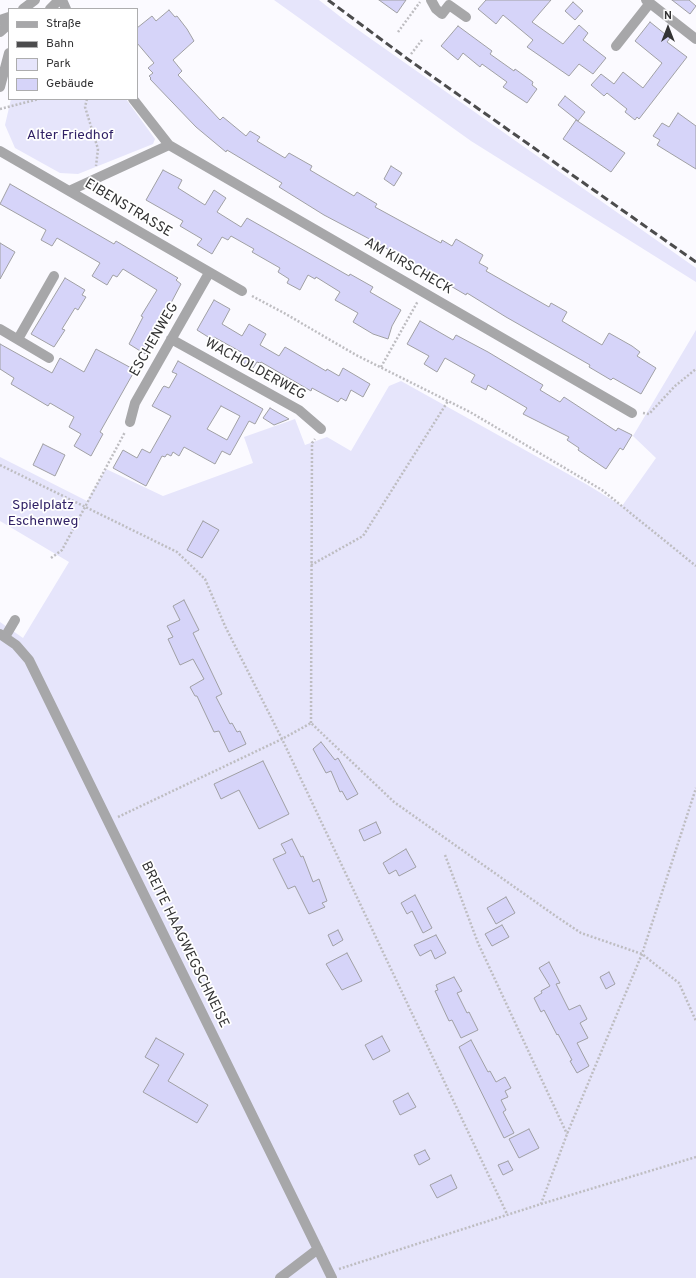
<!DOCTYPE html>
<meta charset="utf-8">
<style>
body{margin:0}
#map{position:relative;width:696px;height:1278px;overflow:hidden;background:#fbfaff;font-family:Overpass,sans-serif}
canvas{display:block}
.legend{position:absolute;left:8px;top:8px;width:130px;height:92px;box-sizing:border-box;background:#fff;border:1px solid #adadae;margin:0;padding:5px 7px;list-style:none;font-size:12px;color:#333334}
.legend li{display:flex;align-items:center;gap:8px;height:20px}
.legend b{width:20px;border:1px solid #adadae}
.north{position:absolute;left:648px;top:8px;width:40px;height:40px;-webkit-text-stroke:3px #fff;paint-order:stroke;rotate:0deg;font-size:11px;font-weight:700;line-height:16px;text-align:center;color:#333334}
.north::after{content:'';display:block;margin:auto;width:14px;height:18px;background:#333334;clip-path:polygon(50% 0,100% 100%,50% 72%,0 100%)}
</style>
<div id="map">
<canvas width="696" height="1278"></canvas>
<ul class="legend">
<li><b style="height:5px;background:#a7a7a9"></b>Straße</li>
<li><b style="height:5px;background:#4c4c4d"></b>Bahn</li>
<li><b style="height:11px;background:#e6e5fb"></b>Park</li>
<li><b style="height:11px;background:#d6d4f9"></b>Gebäude</li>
</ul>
<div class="north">N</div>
</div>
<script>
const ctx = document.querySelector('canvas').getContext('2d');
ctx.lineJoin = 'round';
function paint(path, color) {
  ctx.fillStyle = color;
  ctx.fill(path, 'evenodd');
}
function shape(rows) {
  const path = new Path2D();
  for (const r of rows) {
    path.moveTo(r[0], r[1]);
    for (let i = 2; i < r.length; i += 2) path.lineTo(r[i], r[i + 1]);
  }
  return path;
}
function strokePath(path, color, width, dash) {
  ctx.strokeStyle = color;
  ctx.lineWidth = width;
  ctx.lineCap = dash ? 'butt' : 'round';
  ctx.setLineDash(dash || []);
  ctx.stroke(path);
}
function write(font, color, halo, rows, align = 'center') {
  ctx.font = font + ' Overpass,sans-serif';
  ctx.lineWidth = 3.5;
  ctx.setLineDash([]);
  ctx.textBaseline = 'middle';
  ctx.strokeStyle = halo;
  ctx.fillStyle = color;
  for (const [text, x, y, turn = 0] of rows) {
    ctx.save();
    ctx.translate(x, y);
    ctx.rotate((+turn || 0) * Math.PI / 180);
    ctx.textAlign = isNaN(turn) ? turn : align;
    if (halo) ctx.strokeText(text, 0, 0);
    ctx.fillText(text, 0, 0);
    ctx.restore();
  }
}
const green = shape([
 [274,0,319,0,347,22,696,268,696,282,471,141],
 [11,99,126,99,155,139,153,144,78,174,60,173,15,148,5,125],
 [696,330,696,1278,0,1278,0,622,23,638,69,562,0,521,0,457,87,501,106,469,163,496,253,463,244,437,295,419,305,445,327,437,351,451,389,386,401,381,586,484,622,506,656,458,633,436]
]);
const building = shape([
 [379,0,406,0,397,13,379,0],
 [486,0,551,0,532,22,563,44,579,25,588,33,583,40,606,58,593,74,579,64,569,76,527,47,533,40,503,15,496,24,478,9,486,0],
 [672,0,689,0,696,6,690,14,672,0],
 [573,2,583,11,575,20,565,11,573,2],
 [169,10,175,17,177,16,187,29,194,41,173,60,182,71,178,75,220,120,223,117,246,136,250,131,260,137,257,141,285,158,289,153,312,166,310,170,354,196,357,192,377,204,375,207,441,243,442,240,452,246,456,239,483,255,479,263,488,268,486,271,549,307,551,303,567,312,562,321,602,345,609,333,632,346,640,352,637,356,656,368,641,394,613,378,611,380,589,367,590,365,506,317,467,293,466,295,379,244,324,215,279,187,282,183,227,150,226,152,196,127,150,79,151,78,149,76,153,73,148,68,154,63,137,43,137,28,152,16,156,21,169,10],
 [650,22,670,38,667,42,687,57,639,119,637,117,635,120,625,112,627,109,607,93,604,96,591,85,601,74,614,84,623,72,643,88,662,63,635,41,650,22],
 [458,26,492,51,490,54,514,71,515,69,533,82,532,85,537,89,527,103,503,87,507,82,482,64,480,67,463,53,458,60,441,46,458,26],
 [565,96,585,112,578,121,558,105,565,96],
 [678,113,696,126,696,169,657,145,660,140,653,136,662,123,669,127,678,113],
 [576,120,625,153,611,172,563,139,576,120],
 [391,166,402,173,394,186,384,179,391,166],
 [163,170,182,180,178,188,205,205,214,190,226,198,217,212,241,227,247,218,349,276,350,274,373,287,370,292,401,310,392,326,388,339,373,334,353,322,358,313,335,300,340,292,316,277,315,279,308,275,300,290,287,283,289,279,278,272,280,268,252,252,254,249,231,236,228,240,222,237,212,254,197,245,202,239,180,226,183,221,146,200,163,170],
 [10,184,114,244,116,241,178,278,176,280,181,284,171,303,173,308,145,354,129,344,143,317,141,316,157,290,123,269,117,277,113,275,107,285,92,276,100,263,57,238,52,246,41,240,46,230,0,204,10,184],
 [0,243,15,252,0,279,0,243],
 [65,278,85,290,82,295,86,297,78,310,75,308,62,329,65,330,54,347,31,334,65,278],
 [214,300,230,309,222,324,242,336,249,324,266,334,260,345,279,356,285,347,326,371,327,369,339,376,343,368,370,384,363,397,351,390,346,401,341,398,338,402,312,388,311,391,261,362,260,363,257,362,253,368,237,359,241,352,214,337,213,340,197,330,214,300],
 [420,321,453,340,456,335,488,352,543,385,540,390,560,402,564,397,616,431,618,428,632,435,623,450,620,448,606,469,578,450,579,448,567,440,569,437,523,414,527,408,488,385,486,390,471,382,475,375,445,358,437,372,424,364,429,356,407,344,420,321],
 [0,344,52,373,60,358,84,372,96,349,135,370,100,432,103,434,91,456,74,446,81,434,69,427,74,417,50,403,48,406,11,384,14,378,0,369,0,344],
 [178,361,263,409,255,424,249,421,230,455,222,451,215,464,184,447,179,456,173,452,171,456,167,454,165,457,162,456,146,486,113,468,123,450,137,458,142,449,150,453,171,416,152,406,163,387,164,386,169,388,177,374,172,372,178,361],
 [221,406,240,416,227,440,207,429,221,406],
 [270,408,289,419,274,425,263,418,270,408],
 [43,444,65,455,55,476,33,465,43,444],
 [203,521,219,530,202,558,187,550,203,521],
 [184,600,199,630,193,633,222,694,216,697,230,724,232,723,237,732,240,731,246,744,229,752,219,731,214,732,197,696,195,696,190,687,204,679,193,659,180,665,168,639,173,637,167,626,180,620,173,606,184,600],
 [321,742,335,760,338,758,358,794,347,800,342,791,340,792,331,771,326,773,313,749,321,742],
 [263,761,289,814,259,829,239,790,221,799,214,784,263,761],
 [376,822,381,833,364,841,359,830,376,822],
 [292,839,301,857,303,856,313,882,319,879,327,901,322,903,325,907,309,914,295,886,288,889,273,859,286,853,281,844,292,839],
 [406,849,416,867,399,876,396,870,389,874,383,863,406,849],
 [415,895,432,928,423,933,412,911,407,914,401,903,415,895],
 [506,897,515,913,496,924,487,908,506,897],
 [502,925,509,937,492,946,485,934,502,925],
 [338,930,343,940,333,946,328,935,338,930],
 [436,935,446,953,435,959,431,950,420,956,414,945,436,935],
 [347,953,362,981,342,990,326,964,347,953],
 [549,962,560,983,556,984,569,1010,580,1005,587,1019,580,1023,588,1038,577,1043,589,1066,577,1073,570,1061,572,1060,558,1034,557,1035,544,1010,541,1012,534,998,542,993,541,991,550,986,539,968,549,962],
 [609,972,615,984,606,989,600,977,609,972],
 [454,977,462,991,457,993,467,1013,469,1012,478,1030,461,1038,452,1020,449,1021,435,991,438,990,436,985,454,977],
 [382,1036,390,1051,373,1060,365,1045,382,1036],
 [156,1038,184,1054,168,1081,208,1105,197,1123,143,1092,159,1065,145,1057,156,1038],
 [471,1040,488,1072,490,1071,496,1082,505,1077,511,1088,505,1091,508,1097,501,1100,506,1110,503,1112,514,1133,504,1138,459,1047,471,1040],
 [408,1093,416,1107,400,1115,393,1101,408,1093],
 [529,1129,539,1148,519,1158,509,1139,529,1129],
 [425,1150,430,1159,419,1165,414,1155,425,1150],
 [508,1161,513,1170,503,1175,498,1165,508,1161],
 [451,1175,457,1188,437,1198,430,1185,451,1175]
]);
const path = shape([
 [398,32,420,2],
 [411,54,422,40],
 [87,99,85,107,98,149,96,166],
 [0,109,39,99],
 [252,296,284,313,356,355,470,412,602,490,696,566],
 [381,367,418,301],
 [643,413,649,414,675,386,696,369],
 [0,465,177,552,205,579,225,626,282,739,311,723,394,802,557,917,581,933,642,954,679,983,696,1021],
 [51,558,62,550,125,432],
 [311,565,363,536,448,401],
 [311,723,312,443,315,439],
 [118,817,282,739,507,1214],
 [445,855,478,943,567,1134],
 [541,1204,696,1157],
 [339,1269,541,1204,567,1134,642,954,696,788]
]);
const minor = shape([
 [62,0,66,9],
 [431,0,436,9,442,14,449,5,466,17],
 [646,0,696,39],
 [23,9,35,0],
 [50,9,59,0],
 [0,20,9,17],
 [0,32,9,24],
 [616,46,650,3],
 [0,87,9,53],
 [133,99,169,145],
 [0,151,242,291],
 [69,191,169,145,632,413],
 [0,329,49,358],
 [18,339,54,276],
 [171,339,299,410,321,429],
 [130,422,135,403,209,273],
 [0,634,16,645,29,660,332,1278],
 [5,637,15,620],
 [280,1278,318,1249]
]);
const rail = shape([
 [328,0,409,60,696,262]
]);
const parkNames = [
 ["Alter Friedhof",70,136],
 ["Spielplatz",43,506],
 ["Eschenweg",43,522]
];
const streetNames = [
 ["EIBENSTRASSE",128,209,31],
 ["AM KIRSCHECK",408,267,30],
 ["ESCHENWEG",155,340,-60],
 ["WACHOLDERWEG",255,370,29],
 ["BREITE HAAGWEGSCHNEISE",184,945,64]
];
paint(green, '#e6e5fb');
paint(building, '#d6d4f9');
strokePath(building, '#a0a0a4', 1);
strokePath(path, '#bebdc1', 2.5, [2, 2]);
strokePath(minor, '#a7a7a9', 10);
strokePath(rail, '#4c4c4d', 3, [8, 4]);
write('14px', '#312266', '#fff', parkNames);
write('14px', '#333334', '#fff', streetNames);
</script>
